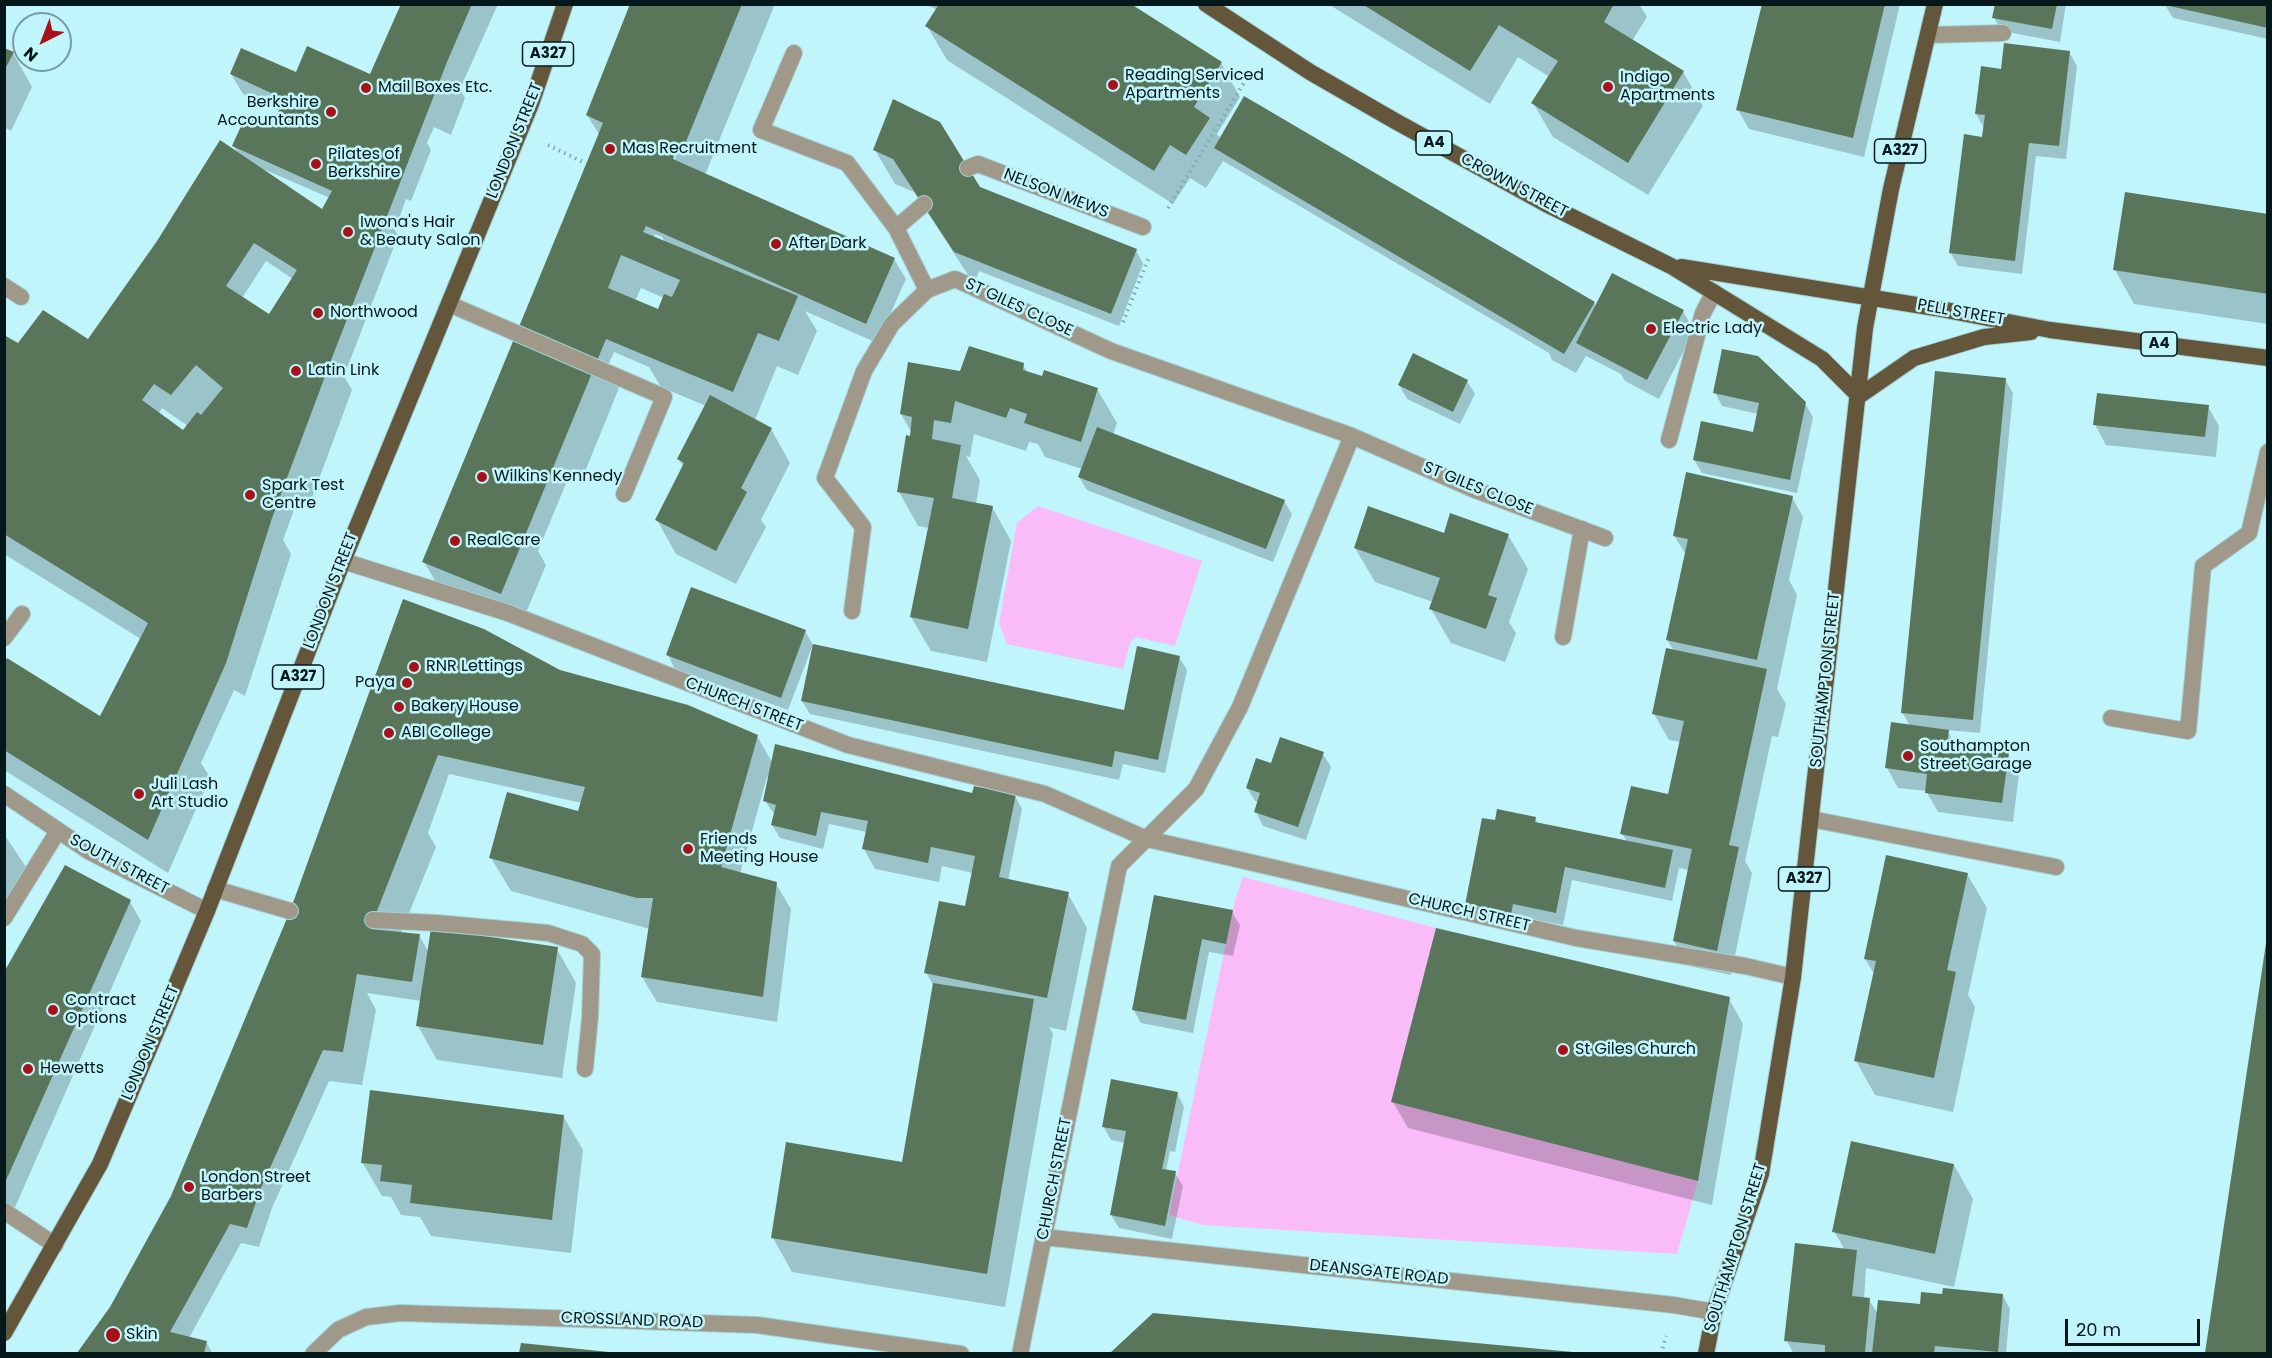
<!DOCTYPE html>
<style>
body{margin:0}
#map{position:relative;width:2272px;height:1358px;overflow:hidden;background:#c1f5fc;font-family:Poppins,sans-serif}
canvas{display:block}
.frame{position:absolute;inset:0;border:6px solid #04171a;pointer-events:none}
.north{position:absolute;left:12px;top:12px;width:60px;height:60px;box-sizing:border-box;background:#c1f5fc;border:2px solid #759ca2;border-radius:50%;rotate:222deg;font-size:16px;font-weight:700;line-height:24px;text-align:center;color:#04171a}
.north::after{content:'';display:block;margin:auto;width:21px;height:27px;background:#a71117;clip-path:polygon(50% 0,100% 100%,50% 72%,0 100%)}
.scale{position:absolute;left:2065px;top:1319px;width:135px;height:27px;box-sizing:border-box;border:3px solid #04171a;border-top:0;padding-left:8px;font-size:18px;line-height:21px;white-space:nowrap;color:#04171a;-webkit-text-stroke:4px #c1f5fc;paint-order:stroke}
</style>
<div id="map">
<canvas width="2272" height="1358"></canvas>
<div class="frame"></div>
<div class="north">N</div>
<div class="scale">20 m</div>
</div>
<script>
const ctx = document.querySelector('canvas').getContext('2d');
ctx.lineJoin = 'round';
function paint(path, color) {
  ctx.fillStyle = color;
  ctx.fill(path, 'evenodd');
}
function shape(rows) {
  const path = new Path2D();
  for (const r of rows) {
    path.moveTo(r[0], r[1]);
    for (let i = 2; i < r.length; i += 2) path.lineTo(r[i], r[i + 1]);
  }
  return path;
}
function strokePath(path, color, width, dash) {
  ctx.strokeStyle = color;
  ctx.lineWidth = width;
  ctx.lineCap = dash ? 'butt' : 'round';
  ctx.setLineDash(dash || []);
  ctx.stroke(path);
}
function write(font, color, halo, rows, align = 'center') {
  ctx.font = font + ' Poppins,sans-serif';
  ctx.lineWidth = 5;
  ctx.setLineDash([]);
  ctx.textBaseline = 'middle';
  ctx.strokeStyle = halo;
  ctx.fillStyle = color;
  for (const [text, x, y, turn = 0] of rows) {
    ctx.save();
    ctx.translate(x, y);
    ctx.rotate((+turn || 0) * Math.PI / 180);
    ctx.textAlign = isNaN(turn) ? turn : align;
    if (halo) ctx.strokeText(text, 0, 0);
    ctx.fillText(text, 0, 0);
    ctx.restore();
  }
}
const green = shape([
 [1038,506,1202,561,1175,646,1136,637,1130,643,1123,669,1007,644,999,623,1017,523],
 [1243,877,1436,928,1392,1102,1698,1181,1677,1254,1203,1225,1169,1215,1235,900]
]);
const shadow = shape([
 [403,4,498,4,460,89,465,98,451,135,434,127,427,143,431,150,411,201,406,199,395,230,398,236,344,376,352,390,309,506,298,499,283,540,291,554,245,696,234,690,201,763,210,777,168,873,4,770,4,666,100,718,141,639,4,554,4,339,25,353,93,345,239,155,234,146,276,129,280,111,243,94,231,74,374,78],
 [263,169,330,198,322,211],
 [266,261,293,279,270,316,242,298],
 [162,408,188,426,184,432,158,414],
 [632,4,775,4,705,175,894,259,906,279,877,343,805,311,817,331,798,375,777,366,755,420,771,429,790,463,761,520,766,527,736,584,676,554,657,520,683,467,679,459,706,406,661,387,649,367,614,352,607,368,619,388,584,474,572,469,538,551,546,565,520,627,444,596,424,562,600,136,587,115],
 [678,145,680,146,674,161,671,161],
 [655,234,662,237,665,242,654,237],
 [641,288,664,298,659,311,635,301],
 [926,4,1128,4,1221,63,1240,97,1217,134,1221,139,1594,303,1596,306,1683,311,1694,331,1659,399,1625,381,1621,374,1586,356,1576,373,1552,360,1549,353,1223,161,1206,188,1190,178,1173,204,947,60,927,26,937,10],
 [1328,4,1639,4,1647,17,1632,41,1683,72,1703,106,1648,195,1553,137,1533,103,1550,77,1518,57,1490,104],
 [1763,4,1900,4,1864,157,1749,129,1738,110],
 [1996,4,2066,4,2060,42,2002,31,1994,18],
 [2268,4,2268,39,2173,18,2165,5],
 [4,49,13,53,32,87,11,131,4,127],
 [2069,52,2077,66,2066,159,2036,156,2022,274,1958,266,1950,252,1984,128,1976,114,2002,71],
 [875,150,979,187,1136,250,1143,264,1119,326,979,271,974,284,914,192,895,184],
 [2268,216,2268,324,2134,304,2115,270],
 [1023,365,1028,373,1097,389,1117,423,1113,435,1284,501,1292,514,1273,562,1087,490,1079,477,1082,469,1045,457,1038,444,1029,442,1026,451,974,434,970,457,966,456,980,480,976,504,992,507,1011,541,987,662,931,651,911,617,929,528,918,526,899,492,912,433,901,414,961,373],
 [2005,379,2013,393,1980,733,1947,730,1957,747,2008,754,2019,774,2013,822,1938,812,1926,791,1898,788,1887,768,1910,726,1902,712],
 [1467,381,1475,394,1460,424,1407,399,1399,385],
 [1715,392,1805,403,1813,417,1797,493,1702,473,1694,460,1754,433,1758,414,1722,406],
 [2208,407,2219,426,2216,457,2106,445,2095,425],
 [1792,497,1803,517,1789,580,1797,595,1777,689,1786,704,1778,737,1772,736,1745,861,1752,873,1731,975,1689,966,1674,941,1689,870,1679,868,1672,901,1572,880,1563,925,1520,917,1474,918,1496,822,1535,818,1538,824,1627,842,1622,833,1669,796,1681,742,1669,740,1654,714,1674,651,1667,640,1686,555,1674,535],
 [1445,534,1508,535,1528,569,1509,622,1516,633,1505,662,1451,643,1431,609,1433,602,1375,582,1355,548],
 [805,631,813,645,1125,712,1179,657,1187,670,1165,773,1123,764,1119,780,810,714,802,701,812,647,788,710,675,669,668,655],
 [560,671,757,736,773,764,971,795,1015,796,1022,809,1008,881,1068,894,1087,928,1066,1031,1049,1027,1053,1034,1005,1307,792,1272,773,1238,903,1163,934,987,926,972,966,908,973,873,942,866,939,882,875,869,864,849,867,832,829,824,823,849,780,838,772,825,775,815,765,801,770,778,767,777,740,874,776,884,791,909,777,1022,657,1002,642,977,650,929,511,891,491,858,579,813,582,803,449,774,428,833,436,847,401,933,419,935,429,953,557,949,576,983,562,1078,437,1060,418,1026,422,1001,367,993,376,1010,362,1085,329,1081,272,1208,259,1247,241,1243,189,1338,206,1342,213,1354,79,1354,112,1308,172,1197,288,920,337,785],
 [1323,754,1331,767,1306,840,1263,826,1256,812,1259,803,1255,801,1247,788,1272,764],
 [4,834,28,870,4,906],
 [1967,874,1987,908,1968,995,1975,1007,1953,1112,1875,1095,1856,1061,1875,975,1865,959],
 [1156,897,1232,912,1240,925,1233,956,1209,952,1193,1033,1141,1023,1133,1009],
 [130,902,141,921,12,1214,4,1209,4,975],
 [2268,945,2268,1354,2207,1354],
 [1729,999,1743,1024,1712,1205,1408,1128,1393,1102],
 [1177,1093,1184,1107,1175,1152,1170,1151,1166,1171,1175,1173,1183,1186,1172,1239,1119,1228,1111,1215,1125,1143,1111,1140,1103,1126],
 [563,1116,583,1150,571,1253,431,1236,420,1217,401,1215,391,1197,382,1196,362,1162],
 [1954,1165,1973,1199,1954,1287,1866,1268,1864,1299,1869,1300,1878,1314,1922,1306,1944,1295,2003,1296,2010,1309,2006,1354,1794,1354,1786,1340,1845,1250,1834,1231],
 [1153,1315,1574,1354,1112,1354],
 [522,1344,609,1354,521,1354]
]);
const building = shape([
 [401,4,472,4,447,62,333,355,272,518,226,663,148,840,4,750,4,663,7,658,100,716,148,623,4,534,4,335,18,343,43,310,88,339,157,241,220,140,322,209,332,191,232,146,246,115,272,125,284,99,230,74,241,48,296,72,307,46,370,74],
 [254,243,297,270,269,314,226,286],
 [196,365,223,388,201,415,197,412,183,430,142,400,154,384,171,395],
 [630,4,742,4,681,154,676,152,673,159,895,258,866,324,646,226,643,232,798,296,779,341,758,333,733,392,606,339,501,594,422,562,603,123,586,115],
 [621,255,680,280,672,297,664,294,658,309,608,288],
 [939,4,1131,4,1222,62,1194,107,1210,118,1186,155,1170,145,1154,171,925,26],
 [1362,4,1614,4,1604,22,1684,71,1628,163,1531,103,1558,61,1499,25,1470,71],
 [1762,4,1885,4,1853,138,1736,110],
 [1995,4,2057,4,2052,29,1992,18],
 [2268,4,2268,28,2165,5,2165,4],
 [2004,43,2070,51,2059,146,2029,143,2015,261,1949,253,1964,134,1982,137,1985,115,1975,114,1981,66,2001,69],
 [4,48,14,52,4,71],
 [1244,96,1595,302,1564,354,1214,148],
 [893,99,940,122,980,187,1137,249,1111,314,954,252,893,159,873,150],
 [2125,192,2268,214,2268,294,2113,270],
 [1612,273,1684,310,1647,380,1576,343],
 [969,346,1024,363,1023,370,1042,376,1044,370,1098,388,1081,442,1024,423,1027,414,1010,408,1006,418,955,401,951,423,934,420,932,439,961,445,952,498,993,506,968,629,910,617,934,498,897,492,906,435,910,436,912,417,900,414,908,362,960,371],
 [1722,349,1758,356,1806,402,1790,480,1693,460,1701,421,1753,432,1759,403,1713,393],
 [1413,353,1468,380,1453,412,1398,385],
 [1935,371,2006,378,1973,720,1901,713],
 [2097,393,2209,405,2205,437,2093,425],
 [710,395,772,428,741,488,747,492,716,551,655,520,684,463,677,459],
 [1097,427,1285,500,1266,549,1078,477],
 [1686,472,1793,496,1757,660,1666,640,1688,539,1673,536],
 [1368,506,1444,533,1450,513,1509,534,1488,595,1497,598,1486,629,1429,609,1440,578,1354,548],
 [691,587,806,630,781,698,666,655],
 [403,599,484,629,560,670,688,705,758,735,721,867,777,882,763,997,641,977,653,898,637,898,489,858,507,792,578,811,585,787,438,755,370,929,420,934,412,982,357,974,343,1052,323,1050,261,1188,247,1228,230,1224,170,1332,207,1341,204,1353,77,1353,110,1307,171,1196,290,911],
 [813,644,1124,710,1137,646,1180,656,1158,760,1115,751,1112,767,801,701],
 [1666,648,1767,669,1729,845,1739,847,1717,951,1673,941,1692,849,1620,834,1631,786,1668,794,1684,721,1652,714],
 [1891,722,1949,730,1947,744,2009,752,2002,803,1925,793,1927,774,1885,768],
 [1280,737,1324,752,1298,827,1254,812,1260,793,1246,788,1256,758,1271,763],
 [775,744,972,793,974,786,1016,794,999,877,1069,892,1047,998,924,973,939,901,965,906,975,856,931,847,928,863,862,849,868,821,821,812,816,836,771,825,776,805,763,801],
 [1497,809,1536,817,1535,822,1673,850,1665,888,1565,867,1556,913,1513,904,1511,915,1465,905,1482,818,1495,820],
 [1886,855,1968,873,1947,970,1956,972,1934,1078,1854,1061,1876,961,1864,959],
 [65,865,131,900,4,1185,4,972],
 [1154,895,1233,910,1226,944,1202,939,1186,1020,1132,1010],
 [431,928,558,947,543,1045,416,1026],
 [1436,928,1730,997,1698,1181,1391,1102],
 [2266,943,2268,1353,2205,1353,2230,1185],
 [933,983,1034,999,987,1274,771,1238,786,1142,902,1162],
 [1111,1079,1178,1092,1162,1169,1176,1171,1165,1226,1110,1215,1126,1131,1102,1127],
 [370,1090,564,1115,552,1220,410,1203,412,1185,380,1181,382,1165,361,1163],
 [1851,1141,1954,1164,1935,1254,1832,1232],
 [1795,1243,1857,1250,1852,1296,1870,1298,1865,1353,1825,1353,1825,1345,1784,1341],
 [1943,1288,2003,1294,1998,1352,1935,1346,1934,1353,1872,1353,1878,1300,1920,1304,1921,1292,1942,1294],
 [1153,1313,1573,1352,1573,1353,1110,1353],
 [521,1343,609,1352,609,1353,519,1353]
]);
const path = shape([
 [548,145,583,162],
 [1168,208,1251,71],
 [1123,322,1149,257],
 [1661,1354,1666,1336]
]);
const service = shape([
 [1928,35,2003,33],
 [794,53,761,130,847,163,896,228,927,290],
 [968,168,978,164,1143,227],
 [896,228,924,204],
 [4,286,21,297],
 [449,304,664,397,624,494],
 [1669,440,1703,313,1714,292],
 [1563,637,1582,529],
 [4,638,22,614],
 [2111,718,2188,731,2203,566,2249,533,2268,452],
 [1811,819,2056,867],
 [215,889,290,911],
 [4,918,58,831],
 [373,920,437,923,548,933,582,944,592,954,590,1017,585,1069],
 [4,1211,55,1245]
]);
const pedestrian = shape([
 [343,561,508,613],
 [1236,859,1576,938]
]);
const minor = shape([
 [852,611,863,527,825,478,864,371,892,324,927,290,955,279,1111,351,1352,436,1475,490,1605,538],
 [508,613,848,745,1045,794,1147,839,1236,859],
 [4,794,90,852,207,911],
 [1576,938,1745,966,1793,977],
 [1043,1237,1674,1305,1714,1312],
 [313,1354,338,1330,366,1317,401,1313,757,1325,961,1354],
 [1020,1354,1119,866,1196,789,1240,707,1352,436]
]);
const primary = shape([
 [1206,4,1310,72,1395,121,1546,204,1671,266,1822,359,1859,396],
 [1681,267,1935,308,2050,330,2268,358],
 [1859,396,1914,358,1984,337,2031,332],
 [4,1333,100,1164,160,1023,207,911,343,561,531,104,565,4],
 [1706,1354,1714,1312,1761,1174,1793,977,1865,328,1891,189,1935,4]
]);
const markers = [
 [1113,85,6,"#a71117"],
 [1608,87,6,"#a71117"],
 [366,88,6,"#a71117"],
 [331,112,6,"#a71117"],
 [610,149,6,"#a71117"],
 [316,164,6,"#a71117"],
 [348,232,6,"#a71117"],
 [776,244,6,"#a71117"],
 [318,313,6,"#a71117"],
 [1651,329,6,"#a71117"],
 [296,371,6,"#a71117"],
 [482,477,6,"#a71117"],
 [250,495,6,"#a71117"],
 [455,541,6,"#a71117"],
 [414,667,6,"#a71117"],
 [407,683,6,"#a71117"],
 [399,707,6,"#a71117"],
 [389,733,6,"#a71117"],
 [1908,756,6,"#a71117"],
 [139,794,6,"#a71117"],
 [688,849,6,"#a71117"],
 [53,1010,6,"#a71117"],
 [1563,1050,6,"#a71117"],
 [28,1069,6,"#a71117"],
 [189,1187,6,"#a71117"],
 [113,1335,8,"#a71117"]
];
const shields = [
 [548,54,51],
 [1434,143,36],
 [1900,151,51],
 [2159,344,36],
 [298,677,51],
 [1804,879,51]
];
const shieldNames = [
 ["A327",548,54],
 ["A4",1434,143],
 ["A327",1900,151],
 ["A4",2159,344],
 ["A327",298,677],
 ["A327",1804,879]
];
const poiNames = [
 ["Reading Serviced",1125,76],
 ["Apartments",1125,94],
 ["Indigo",1620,78],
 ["Apartments",1620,96],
 ["Mail Boxes Etc.",378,88],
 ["Berkshire",319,103,"right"],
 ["Accountants",319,121,"right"],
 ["Mas Recruitment",622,149],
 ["Pilates of",328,155],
 ["Berkshire",328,173],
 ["Iwona's Hair",360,223],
 ["& Beauty Salon",360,241],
 ["After Dark",788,244],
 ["Northwood",330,313],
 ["Electric Lady",1663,329],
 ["Latin Link",308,371],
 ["Wilkins Kennedy",494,477],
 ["Spark Test",262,486],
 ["Centre",262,504],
 ["RealCare",467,541],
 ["RNR Lettings",426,667],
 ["Paya",395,683,"right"],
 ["Bakery House",411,707],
 ["ABI College",401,733],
 ["Southampton",1920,747],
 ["Street Garage",1920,765],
 ["Juli Lash",151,785],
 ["Art Studio",151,803],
 ["Friends",700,840],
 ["Meeting House",700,858],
 ["Contract",65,1001],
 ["Options",65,1019],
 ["St Giles Church",1575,1050],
 ["Hewetts",40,1069],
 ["London Street",201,1178],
 ["Barbers",201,1196],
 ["Skin",126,1335]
];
const streetNames = [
 ["LONDON STREET",515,141,-68],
 ["CROWN STREET",1514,186,28],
 ["NELSON MEWS",1056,194,21],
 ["ST GILES CLOSE",1019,308,25],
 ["PELL STREET",1961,313,10],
 ["ST GILES CLOSE",1478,489,22],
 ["LONDON STREET",331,591,-69],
 ["SOUTHAMPTON STREET",1826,680,-84],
 ["CHURCH STREET",744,705,21],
 ["SOUTH STREET",119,865,28],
 ["CHURCH STREET",1469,913,13],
 ["LONDON STREET",151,1043,-67],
 ["CHURCH STREET",1055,1179,-79],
 ["SOUTHAMPTON STREET",1736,1248,-73],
 ["DEANSGATE ROAD",1379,1273,6],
 ["CROSSLAND ROAD",632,1321,2]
];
paint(green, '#f9bcf8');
paint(shadow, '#0003');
paint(building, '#59765b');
strokePath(service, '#a3d1d8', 18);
strokePath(pedestrian, '#a3d1d8', 18);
strokePath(minor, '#a3d1d8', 18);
strokePath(primary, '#a3d1d8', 18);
strokePath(path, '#7fa7ad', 4, [1.5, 4.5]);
strokePath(service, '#a09989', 16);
strokePath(pedestrian, '#a09989', 16);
strokePath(minor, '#a09989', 16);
strokePath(primary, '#63563a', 16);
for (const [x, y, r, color] of markers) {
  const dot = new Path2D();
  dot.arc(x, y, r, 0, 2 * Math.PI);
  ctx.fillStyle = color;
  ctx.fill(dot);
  strokePath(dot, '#c1f5fc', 2);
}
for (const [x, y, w] of shields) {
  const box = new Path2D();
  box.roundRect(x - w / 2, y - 12, w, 24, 4.5);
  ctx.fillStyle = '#c1f5fc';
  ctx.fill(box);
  strokePath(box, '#04171a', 1.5);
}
write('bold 15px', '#04171a', null, shieldNames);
write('16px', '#04171a', '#c1f5fc', poiNames, 'left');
write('16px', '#04171a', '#c1f5fc', streetNames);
</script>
